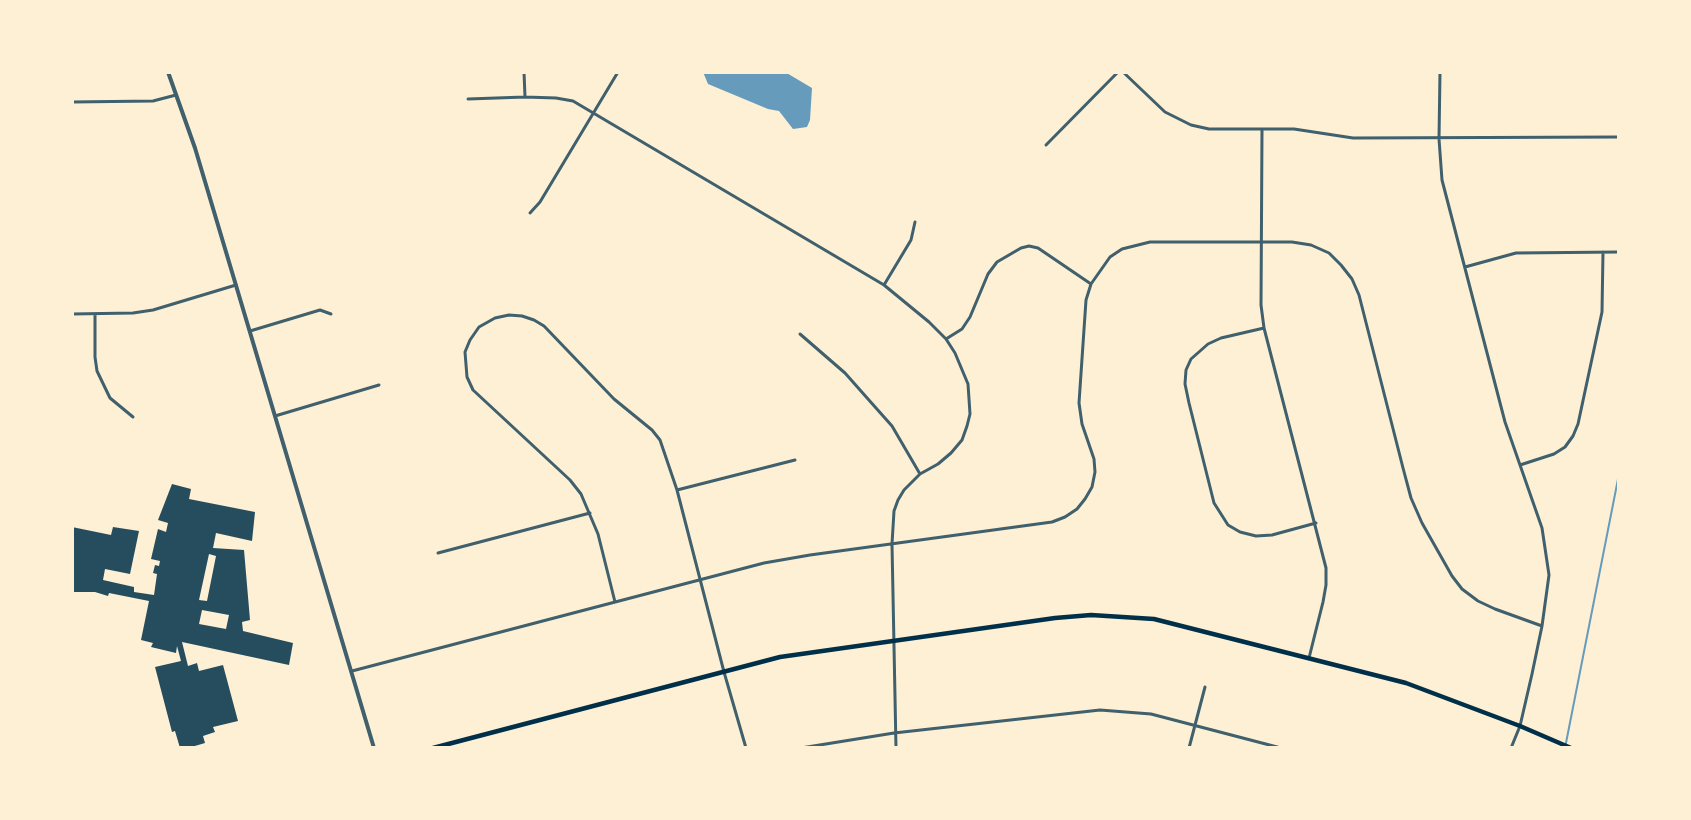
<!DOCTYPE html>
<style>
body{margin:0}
#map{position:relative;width:1691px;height:820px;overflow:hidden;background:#fdf0d5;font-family:Karla,sans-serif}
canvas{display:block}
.frame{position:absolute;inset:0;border:74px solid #fdf0d5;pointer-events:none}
</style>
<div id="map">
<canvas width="1691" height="820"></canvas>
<div class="frame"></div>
</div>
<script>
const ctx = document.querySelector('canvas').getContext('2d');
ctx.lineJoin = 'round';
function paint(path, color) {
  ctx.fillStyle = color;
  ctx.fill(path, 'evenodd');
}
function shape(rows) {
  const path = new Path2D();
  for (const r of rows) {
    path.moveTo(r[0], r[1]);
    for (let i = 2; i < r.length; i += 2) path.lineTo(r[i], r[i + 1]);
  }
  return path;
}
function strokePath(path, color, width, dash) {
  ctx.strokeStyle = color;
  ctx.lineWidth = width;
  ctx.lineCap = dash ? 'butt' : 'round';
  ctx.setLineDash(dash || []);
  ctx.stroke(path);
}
const water = shape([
 [703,72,785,72,812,88,810,120,807,127,793,129,779,111,768,109,708,84]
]);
const stream = shape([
 [1565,748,1619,474]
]);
const building = shape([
 [172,484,191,489,189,499,255,512,252,541,216,533,213,548,244,550,250,620,242,622,243,631,293,643,289,665,182,642,188,666,197,663,199,671,223,665,238,721,213,727,215,732,203,736,205,743,188,748,180,748,175,731,172,732,155,667,181,661,177,646,176,653,151,647,153,643,141,640,149,601,109,593,108,596,95,592,72,592,72,527,111,535,113,527,139,531,130,574,105,569,103,580,134,587,134,592,154,595,157,574,153,573,155,565,159,566,160,561,151,559,158,529,166,532,168,523,158,520],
 [209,554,216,556,207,601,199,600],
 [202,610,229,615,226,629,199,624]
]);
const minor = shape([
 [524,72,525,97],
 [1123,72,1165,112,1191,125,1209,129,1294,129,1353,138,1619,137],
 [1440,72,1439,139,1442,180,1505,422,1542,528,1549,575,1542,626,1532,674,1520,726,1511,748],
 [468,99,525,97,556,98,573,101,884,285,929,322,946,339,955,353,968,384,970,414,967,426,962,440,951,453,938,464,920,474,904,490,898,500,894,511,892,544,896,748],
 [72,102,153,101,176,95],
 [1262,129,1261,305,1264,328,1326,568,1326,585,1323,602,1309,658],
 [1046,145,1118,72],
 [530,213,540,202,618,72],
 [1465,267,1516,253,1619,252],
 [884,285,911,240,915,222],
 [72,314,133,313,153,310,236,285],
 [95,314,95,357,97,371,110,398,133,417],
 [1264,328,1221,338,1208,344,1191,359,1186,370,1185,384,1189,403,1214,503,1228,525,1240,532,1256,536,1272,535,1316,523],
 [250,331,320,310,331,314],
 [800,334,845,373,868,399,892,426,920,474],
 [946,339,962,329,970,317,988,274,997,262,1021,248,1029,246,1038,248,1091,284],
 [275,416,379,385],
 [1520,465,1554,454,1565,447,1573,436,1578,424,1602,312,1603,252],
 [677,490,795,460],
 [438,553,590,513],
 [615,602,598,534,581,494,570,480,473,390,467,377,465,352,470,340,479,327,495,318,509,315,522,316,534,320,544,326,614,399,652,430,660,440,677,490,724,672,746,748],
 [352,671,764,563,810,555,1052,522,1065,517,1077,509,1085,499,1092,487,1095,472,1094,459,1082,424,1079,403,1086,300,1091,284,1110,257,1122,249,1150,242,1292,242,1311,245,1329,253,1341,265,1352,279,1359,295,1403,468,1411,498,1422,523,1452,576,1462,589,1478,601,1495,609,1542,626],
 [801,748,894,733,1100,710,1151,714,1281,748],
 [1189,748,1205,687]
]);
const tertiary = shape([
 [168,72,195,148,374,748]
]);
const secondary = shape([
 [433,748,780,657,1055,618,1091,615,1154,619,1406,683,1520,726,1571,748]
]);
paint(water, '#669bbc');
strokePath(stream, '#669bbc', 2);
paint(building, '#264d5e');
strokePath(minor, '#3f606c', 3);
strokePath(tertiary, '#3f606c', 4);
strokePath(secondary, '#003049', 4.5);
</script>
